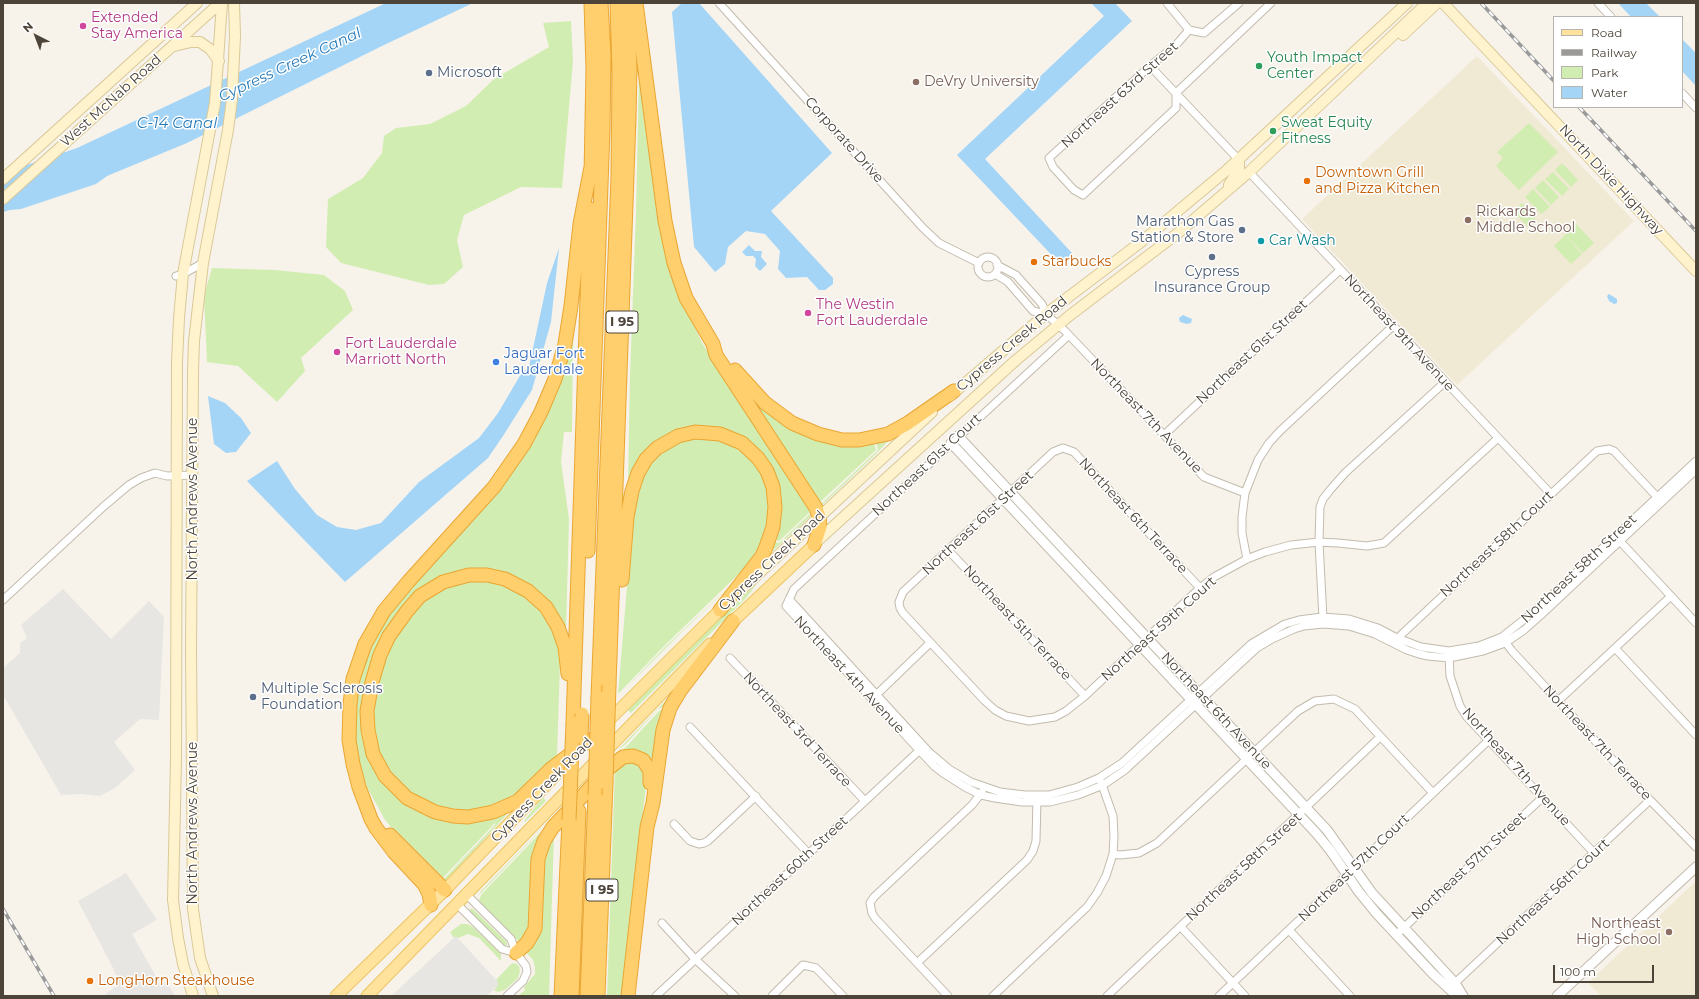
<!DOCTYPE html>
<style>
body{margin:0}
#map{position:relative;width:1699px;height:999px;overflow:hidden;background:#f7f3eb;font-family:Montserrat,sans-serif}
canvas{display:block}
.frame{position:absolute;inset:0;border:4px solid #4c4438;pointer-events:none}
.legend{position:absolute;left:1553px;top:16px;width:130px;height:92px;box-sizing:border-box;background:#fff;border:1px solid #b7b4af;margin:0;padding:5px 7px;list-style:none;font-size:12px;color:#4c4438}
.legend li{display:flex;align-items:center;gap:8px;height:20px}
.legend b{width:20px;border:1px solid #b7b4af}
.north{position:absolute;left:16px;top:16px;width:40px;height:40px;-webkit-text-stroke:3px #fff;paint-order:stroke;rotate:318deg;font-size:11px;font-weight:700;line-height:16px;text-align:center;color:#4c4438}
.north::after{content:'';display:block;margin:auto;width:14px;height:18px;background:#4c4438;clip-path:polygon(50% 0,100% 100%,50% 72%,0 100%)}
.scale{position:absolute;left:1553px;top:965px;width:101px;height:18px;box-sizing:border-box;border:2px solid #4c4438;border-top:0;padding-left:5px;font-size:12px;line-height:14px;white-space:nowrap;color:#4c4438;-webkit-text-stroke:3px #fff;paint-order:stroke}
</style>
<div id="map">
<canvas width="1699" height="999"></canvas>
<div class="frame"></div>
<ul class="legend">
<li><b style="height:5px;background:#ffe39c"></b>Road</li>
<li><b style="height:5px;background:#9a9a9a"></b>Railway</li>
<li><b style="height:11px;background:#d2edb2"></b>Park</li>
<li><b style="height:11px;background:#a5d5f6"></b>Water</li>
</ul>
<div class="north">N</div>
<div class="scale">100 m</div>
</div>
<script>
const ctx = document.querySelector('canvas').getContext('2d');
ctx.lineJoin = 'round';
function paint(path, color) {
  ctx.fillStyle = color;
  ctx.fill(path, 'evenodd');
}
function shape(rows) {
  const path = new Path2D();
  for (const r of rows) {
    if (r.length === 3) {
      path.moveTo(r[0] + r[2], r[1]);
      path.arc(r[0], r[1], r[2], 0, 2 * Math.PI);
      continue;
    }
    path.moveTo(r[0], r[1]);
    for (let i = 2; i < r.length; i += 2) path.lineTo(r[i], r[i + 1]);
  }
  return path;
}
function strokePath(path, color, width, dash) {
  ctx.strokeStyle = color;
  ctx.lineWidth = width;
  ctx.lineCap = dash ? 'butt' : 'round';
  ctx.setLineDash(dash || []);
  ctx.stroke(path);
}
function write(font, color, halo, rows, align = 'center') {
  ctx.font = font + ' Montserrat,sans-serif';
  ctx.lineWidth = 3;
  ctx.setLineDash([]);
  ctx.textBaseline = 'middle';
  ctx.strokeStyle = halo;
  ctx.fillStyle = color;
  for (const [text, x, y, turn = 0] of rows) {
    ctx.save();
    ctx.translate(x, y);
    ctx.rotate((+turn || 0) * Math.PI / 180);
    ctx.textAlign = isNaN(turn) ? turn : align;
    if (halo) ctx.strokeText(text, 0, 0);
    ctx.fillText(text, 0, 0);
    ctx.restore();
  }
}
const education = shape([
 [1477,56,1634,221,1457,385,1302,219],
 [1696,881,1696,996,1601,996,1588,983]
]);
const green = shape([
 [571,21,573,61,562,188,521,187,464,215,457,240,463,267,444,284,429,285,341,263,326,247,328,199,363,178,382,153,384,136,396,128,430,124,466,106,494,79,549,47,543,23],
 [639,73,677,289,702,343,811,511,779,541,773,540,778,517,753,447,686,431,628,482,630,375,636,212],
 [1529,123,1558,152,1519,190,1496,166,1503,158,1497,152],
 [1562,163,1578,180,1571,187,1555,170],
 [1553,172,1569,189,1562,196,1545,179],
 [1543,180,1559,197,1551,205,1535,188],
 [1533,189,1550,207,1541,214,1525,197],
 [1522,203,1536,220,1528,227,1513,211],
 [1576,224,1594,243,1583,253,1565,235],
 [1565,235,1582,254,1571,264,1554,246],
 [212,268,275,270,324,275,345,291,353,310,301,358,305,371,277,402,238,366,207,362,204,296],
 [571,337,573,337,572,432,564,432,561,462,569,519,566,631,525,584,450,574,391,626,365,738,409,803,493,816,495,821,494,824,441,880,396,833,385,820,368,789,357,756,353,718,359,678,373,637,396,603,499,489],
 [740,381,781,419,874,442,876,450,819,503],
 [707,436,746,451,768,483,772,510,760,546,744,569,664,646,618,694,633,515,638,490,645,471,656,455,666,445],
 [891,438,874,456,821,506,820,505,878,450,876,441],
 [812,512,813,514,767,556,772,541,779,543],
 [746,571,682,632,622,692,665,647],
 [473,579,513,587,538,607,547,619,554,632,558,646,560,663,557,756,515,796,481,812,448,812,403,790,378,758,370,719,384,656,410,613,435,590],
 [758,582,747,597,631,713,628,710,701,636],
 [672,694,665,706,658,709,625,745,617,751],
 [663,709,654,762,616,756,616,754,626,747,659,711],
 [626,761,638,762,647,778,629,926,624,996,607,996,615,768],
 [543,797,546,801,525,822,524,821],
 [509,812,479,845,444,882,442,881,495,825,495,815],
 [548,822,536,835,479,895,481,891],
 [540,833,542,834,529,933,519,942,480,904,479,900,481,895],
 [554,833,549,996,518,996,525,990,524,987,535,974,535,967,533,960,525,951,543,856],
 [470,909,473,909,507,942,507,945,504,945,470,913],
 [461,924,468,924,473,927,501,954,501,961,479,938,468,934,458,938,454,938,450,932],
 [515,963,519,966,520,971,518,978,505,990,498,992,494,990,498,985,496,980,511,964]
]);
const parking = shape([
 [63,589,111,639,149,601,164,617,159,720,140,719,114,742,135,770,115,788,100,796,81,794,61,795,3,695,3,668,20,653,20,643,27,638,21,625],
 [126,873,157,920,132,934,161,985,166,981,175,996,103,996,119,984,113,968,78,901],
 [456,936,498,982,498,985,487,996,391,996]
]);
const water = shape([
 [386,3,473,3,384,45,187,143,107,176,96,184,21,209,10,210,3,212,3,173,77,148],
 [682,3,699,3,832,153,771,211,833,278,833,284,825,290,819,290,807,277,786,278,778,269,780,251,765,234,746,231,728,247,725,264,715,272,694,247,672,12],
 [1091,3,1115,3,1132,21,985,159,1072,253,1062,266,957,155,1104,16],
 [1618,3,1646,3,1660,17,1631,17],
 [1682,39,1696,53,1696,86,1682,71],
 [749,245,755,251,762,251,761,257,767,264,760,271,755,266,756,259,753,256,746,256,742,252],
 [559,248,551,322,532,390,503,436,488,458,345,582,247,481,277,461,295,489,317,515,337,527,356,530,381,523,419,482,479,438,498,413,521,374,529,367,547,283],
 [1609,294,1617,299,1617,303,1614,304,1609,301,1607,296],
 [1183,315,1192,319,1191,323,1187,324,1180,322,1179,318],
 [208,396,225,403,241,418,251,433,236,452,226,453,214,444]
]);
const minor = shape([
 [719,3,923,228,939,243,979,263],
 [1167,3,1189,30,1204,33,1239,3],
 [1598,3,1611,17],
 [1189,30,1176,45,1150,66,1049,158,1053,167,1074,190,1083,195,1176,108,1176,93,1271,3],
 [1150,66,1239,160],
 [1682,93,1696,108],
 [1249,172,1550,493],
 [988,267,10],
 [997,265,1016,275,1042,304,1046,314],
 [995,274,1008,282,1033,311,1046,314,1065,331,1204,477,1245,493],
 [176,276,183,274,203,263],
 [1069,335,809,575,794,589,786,606,934,766,943,773,965,787,981,795,995,798,1022,802,1050,802,1078,795,1103,785,1125,770,1257,648,1272,639,1294,629,1304,626,1323,624,1349,626,1375,634,1407,650,1419,654,1428,656,1449,658,1483,651,1505,643,1524,630,1541,615,1696,470],
 [1164,435,1340,270],
 [1617,538,1696,623],
 [949,551,1085,696],
 [1247,559,1242,533,1242,517,1245,493,1258,460,1269,443,1280,431,1393,326],
 [1200,588,1074,452,1063,448,1053,452,903,592,899,602,900,608,903,613,985,701,995,710,1006,716,1029,721,1055,717,1066,711,1085,696,1200,588,1214,577,1247,559,1265,552,1291,545,1319,542,1320,507,1323,499,1330,490,1345,473,1445,382],
 [789,599,930,753,949,769,971,782,1000,792,1025,795,1049,795,1078,787,1099,778,1122,763,1251,644,1285,624,1299,620,1322,617,1349,619,1378,628,1397,638,1421,647,1449,651,1479,646,1502,637,1536,610,1696,461],
 [3,600,103,507,129,485,141,478,155,473,167,476,193,475],
 [1323,619,1319,542,1338,543,1367,546,1384,543,1498,438],
 [1503,639,1512,651,1650,800,1696,847],
 [1395,642,1402,634,1597,451,1609,449,1614,451,1660,500],
 [1615,648,1696,735],
 [1449,655,1450,676,1460,706,1467,717,1594,853],
 [730,658,865,801],
 [873,698,930,643],
 [1558,701,1671,596],
 [690,727,808,853],
 [1101,782,1113,816,1114,837,1113,854],
 [674,824,690,841,699,844,704,843,708,841,756,796],
 [466,894,511,939,516,953,526,966,527,972,523,981,507,996],
 [457,904,502,949,516,953],
 [662,923,695,959,735,996],
 [1181,927,1245,996],
 [1289,930,1350,996],
 [1396,935,1543,797],
 [917,963,1027,860,1033,851,1036,841,1037,798],
 [1455,983,1650,800],
 [656,996,922,748],
 [772,996,803,965,816,968,843,996],
 [948,996,875,918,872,913,870,903,874,897,972,805,982,792],
 [993,996,1087,907,1097,893,1106,876,1113,854,1120,855,1139,853,1157,843,1298,711,1315,701,1334,699,1355,709,1433,793],
 [1107,996,1380,737],
 [1219,996,1489,740]
]);
const tertiary = shape([
 [958,436,1327,830,1372,893,1455,983,1463,996],
 [951,443,1317,834,1330,850,1359,892,1377,914,1433,974,1457,996],
 [1557,996,1696,867]
]);
const secondary = shape([
 [1443,3,1696,271],
 [1403,35,1437,3],
 [174,46,191,42,200,42,210,49,219,61],
 [3,179,197,3],
 [1229,185,1239,169,1239,160],
 [3,199,220,3],
 [950,396,1046,314,1141,242,1227,170,1407,3],
 [814,544,1015,361,1069,316,1178,233,1249,172,1427,3],
 [742,589,932,412],
 [193,996,183,964,178,938,173,900,176,759,177,362,179,318,183,274,215,103,222,3],
 [213,996,200,958,193,909,191,650,193,372,194,341,203,263,228,130,232,99,235,36,234,3]
]);
const primary = shape([
 [728,626,814,545],
 [604,725,720,610],
 [336,996,445,890,573,757],
 [367,996,710,644]
]);
const motorway = shape([
 [591,3,593,69,591,175],
 [636,3,665,221,674,263,686,298,713,344,716,355,816,508,819,517,820,527,814,545],
 [735,370,765,403,792,423,818,434,842,440,859,440,888,434,908,423,954,391],
 [588,551,603,129,604,55,601,3],
 [622,580,627,517,632,491,638,473,646,459,657,448,678,436,695,432,720,434,742,443,758,458,767,471,773,487,775,507,773,527,766,547,762,556,720,610],
 [568,674,565,647,558,627,546,607,528,591,505,579,487,575,469,575,443,582,420,596,407,611,389,636,380,655,372,682,367,711,368,730,373,754,385,776,407,798,435,812,453,816,468,817,493,812,518,801,552,768,589,740],
 [609,685,629,118,630,69,627,3],
 [598,697,618,177,619,73,617,3],
 [573,723,590,209],
 [390,835,445,890],
 [431,905,429,894,424,884,394,852,376,828,371,819,359,787,353,764,349,740,350,704,353,679,365,644,384,611,408,582,494,487,524,444,541,412,555,379,565,344,571,306,580,224,591,167],
 [516,953,527,943,535,929,538,859,544,841,553,827,609,768,623,757,633,756,643,760,650,771,650,783],
 [561,996,569,820],
 [572,996,579,811],
 [587,996,595,795],
 [598,996,606,783],
 [628,996,647,827,653,803,663,730,670,708,680,691,733,621]
]);
const rail = shape([
 [1481,3,1554,81],
 [1579,107,1696,231],
 [3,909,54,996]
]);
const motorwayBridge = shape([
 [581,736,582,714],
 [606,783,609,685],
 [595,795,598,697],
 [569,820,573,723]
]);
const markers = [
 [83,26,4,"#d1479c"],
 [1259,66,4,"#2e9e5b"],
 [429,73,4,"#5c6f8a"],
 [916,82,4,"#8d6e63"],
 [1273,131,4,"#2e9e5b"],
 [1307,181,4,"#e8710a"],
 [1468,220,4,"#8d6e63"],
 [1242,230,4,"#5c6f8a"],
 [1261,241,4,"#0f9aa8"],
 [1212,257,4,"#5c6f8a"],
 [1034,262,4,"#e8710a"],
 [808,313,4,"#d1479c"],
 [337,352,4,"#d1479c"],
 [496,362,4,"#3f7fe0"],
 [253,697,4,"#5c6f8a"],
 [1669,932,4,"#8d6e63"],
 [90,981,4,"#e8710a"]
];
const shields = [
 [622,322,32],
 [602,890,32]
];
const shieldNames = [
 ["I 95",622,322],
 ["I 95",602,890]
];
const hotelNames = [
 ["Extended",91,18],
 ["Stay America",91,34],
 ["The Westin",816,305],
 ["Fort Lauderdale",816,321],
 ["Fort Lauderdale",345,344],
 ["Marriott North",345,360]
];
const leisureNames = [
 ["Youth Impact",1267,58],
 ["Center",1267,74],
 ["Sweat Equity",1281,123],
 ["Fitness",1281,139]
];
const serviceNames = [
 ["Microsoft",437,73],
 ["Marathon Gas",1234,222,"right"],
 ["Station & Store",1234,238,"right"],
 ["Cypress",1212,272,"center"],
 ["Insurance Group",1212,288,"center"],
 ["Multiple Sclerosis",261,689],
 ["Foundation",261,705]
];
const educationNames = [
 ["DeVry University",924,82],
 ["Rickards",1476,212],
 ["Middle School",1476,228],
 ["Northeast",1661,924,"right"],
 ["High School",1661,940,"right"]
];
const streetNames = [
 ["Northeast 63rd Street",1120,95,-42],
 ["West McNab Road",111,101,-42],
 ["Corporate Drive",844,140,48],
 ["North Dixie Highway",1611,180,47],
 ["Northeast 9th Avenue",1399,333,47],
 ["Cypress Creek Road",1012,344,-40],
 ["Northeast 61st Street",1252,352,-43],
 ["Northeast 7th Avenue",1146,416,46],
 ["Northeast 61st Court",927,465,-43],
 ["North Andrews Avenue",193,499,-90],
 ["Northeast 6th Terrace",1133,516,47],
 ["Northeast 61st Street",978,523,-43],
 ["Northeast 58th Court",1497,544,-43],
 ["Cypress Creek Road",772,561,-43],
 ["Northeast 58th Street",1579,569,-43],
 ["Northeast 5th Terrace",1017,623,47],
 ["Northeast 59th Court",1159,629,-42],
 ["Northeast 4th Avenue",849,675,47],
 ["Northeast 6th Avenue",1216,711,47],
 ["Northeast 3rd Terrace",797,730,47],
 ["Northeast 7th Terrace",1597,743,47],
 ["Northeast 7th Avenue",1516,767,48],
 ["Cypress Creek Road",542,790,-46],
 ["North Andrews Avenue",193,823,-90],
 ["Northeast 57th Street",1469,866,-43],
 ["Northeast 58th Street",1244,867,-43],
 ["Northeast 57th Court",1354,868,-44],
 ["Northeast 60th Street",790,871,-43],
 ["Northeast 56th Court",1553,892,-43]
];
const foodNames = [
 ["Downtown Grill",1315,173],
 ["and Pizza Kitchen",1315,189],
 ["Starbucks",1042,262],
 ["LongHorn Steakhouse",98,981]
];
const cultureNames = [
 ["Car Wash",1269,241]
];
const shopNames = [
 ["Jaguar Fort",504,354],
 ["Lauderdale",504,370]
];
const waterNames = [
 ["Cypress Creek Canal",290,65,-25],
 ["C-14 Canal",177,124]
];
paint(education, '#f0e9d4');
paint(green, '#d2edb2');
paint(parking, '#e8e6e3');
paint(water, '#a5d5f6');
strokePath(minor, '#c3bbad', 9);
strokePath(tertiary, '#c3bbad', 11);
strokePath(secondary, '#dac898', 12);
strokePath(primary, '#edc463', 13);
strokePath(motorway, '#eaa632', 15);
strokePath(minor, '#fff', 7);
strokePath(tertiary, '#fff', 9);
strokePath(secondary, '#fff3cd', 10);
strokePath(primary, '#ffe39c', 11);
strokePath(motorway, '#ffcf6e', 13);
strokePath(rail, '#9a9a9a', 3.5);
strokePath(rail, '#fff', 2, [6]);
strokePath(motorwayBridge, '#eaa632', 15, []);
strokePath(motorwayBridge, '#ffcf6e', 13);
for (const [x, y, r, color] of markers) {
  const dot = new Path2D();
  dot.arc(x, y, r, 0, 2 * Math.PI);
  ctx.fillStyle = color;
  ctx.fill(dot);
  strokePath(dot, '#fff', 1.5);
}
for (const [x, y, w] of shields) {
  const box = new Path2D();
  box.roundRect(x - w / 2, y - 11, w, 22, 3);
  ctx.fillStyle = '#fff';
  ctx.fill(box);
  strokePath(box, '#4c4438', 1);
}
write('bold 13px', '#4c4438', null, shieldNames);
write('14px', '#b23c85', '#fff', hotelNames, 'left');
write('14px', '#27864d', '#fff', leisureNames, 'left');
write('14px', '#4e5e75', '#fff', serviceNames, 'left');
write('14px', '#785e54', '#fff', educationNames, 'left');
write('14px', '#4c4438', '#fff', streetNames);
write('14px', '#c56008', '#fff', foodNames, 'left');
write('14px', '#0d838f', '#fff', cultureNames, 'left');
write('14px', '#366cbe', '#fff', shopNames, 'left');
write('italic 15px', '#267ab9', '#fff', waterNames);
</script>
